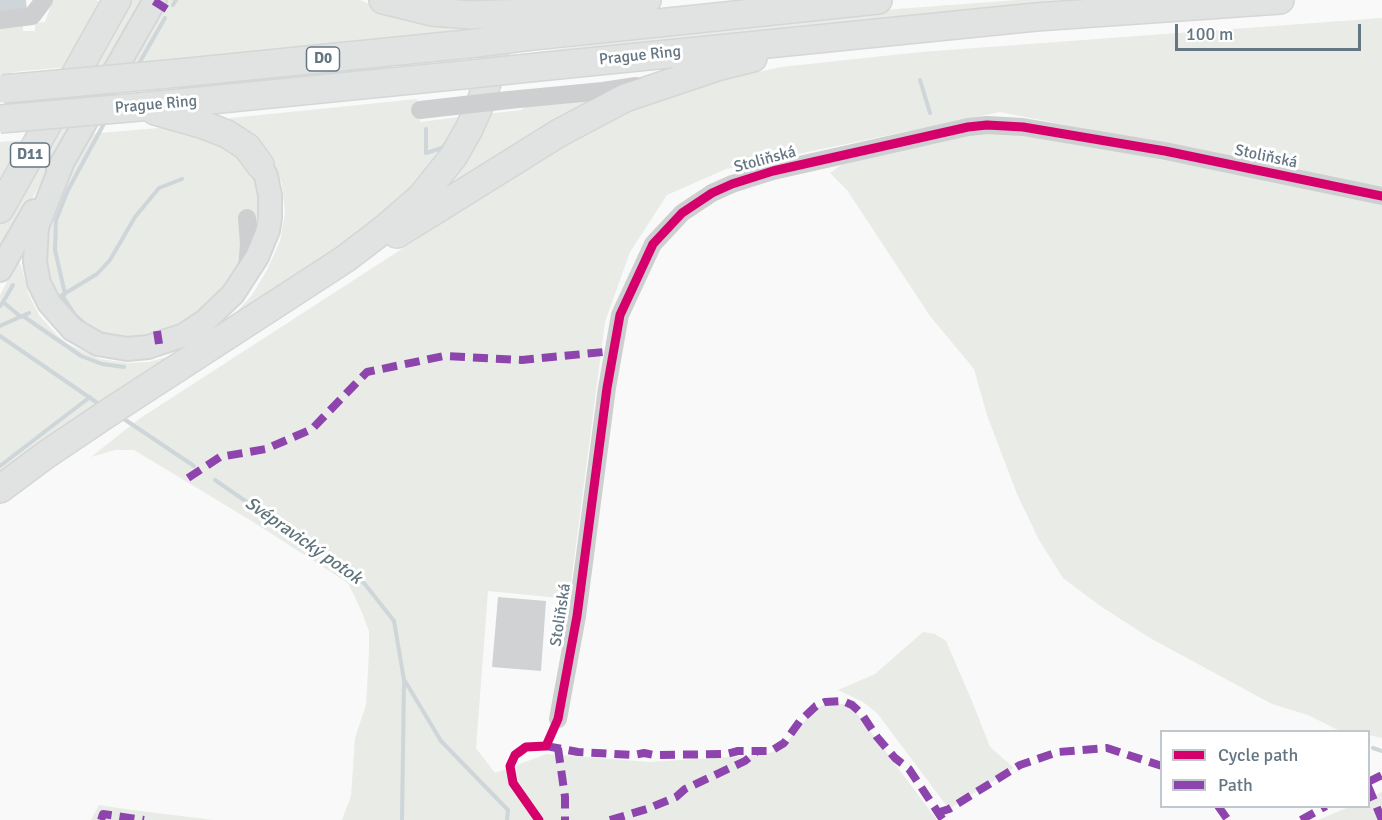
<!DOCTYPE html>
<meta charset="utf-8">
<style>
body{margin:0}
#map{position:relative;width:1382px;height:820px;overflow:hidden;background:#f9f9f9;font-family:Signika,sans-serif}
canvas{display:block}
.legend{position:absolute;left:1160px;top:730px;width:210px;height:78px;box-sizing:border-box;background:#fff;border:2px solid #c1c8cd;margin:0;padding:8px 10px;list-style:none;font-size:18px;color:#657683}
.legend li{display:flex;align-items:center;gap:12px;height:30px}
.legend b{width:30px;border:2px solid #c1c8cd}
.scale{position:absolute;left:1175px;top:24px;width:186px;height:27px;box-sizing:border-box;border:3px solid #657683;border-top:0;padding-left:8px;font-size:18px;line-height:21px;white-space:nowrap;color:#657683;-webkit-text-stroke:4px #fff;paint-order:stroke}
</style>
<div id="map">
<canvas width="1382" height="820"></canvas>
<ul class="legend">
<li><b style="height:8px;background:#d6006c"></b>Cycle path</li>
<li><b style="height:8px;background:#8e44ad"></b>Path</li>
</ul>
<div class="scale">100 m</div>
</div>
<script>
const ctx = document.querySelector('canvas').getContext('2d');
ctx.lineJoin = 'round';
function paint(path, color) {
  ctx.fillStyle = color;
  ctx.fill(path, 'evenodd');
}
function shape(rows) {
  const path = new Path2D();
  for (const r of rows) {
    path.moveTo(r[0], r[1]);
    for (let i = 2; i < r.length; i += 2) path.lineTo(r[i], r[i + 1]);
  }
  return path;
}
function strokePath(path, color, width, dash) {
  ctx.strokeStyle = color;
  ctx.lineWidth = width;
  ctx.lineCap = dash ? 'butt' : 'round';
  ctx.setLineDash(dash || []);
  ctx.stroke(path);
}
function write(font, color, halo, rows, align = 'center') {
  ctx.font = font + ' Signika,sans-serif';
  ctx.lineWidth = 6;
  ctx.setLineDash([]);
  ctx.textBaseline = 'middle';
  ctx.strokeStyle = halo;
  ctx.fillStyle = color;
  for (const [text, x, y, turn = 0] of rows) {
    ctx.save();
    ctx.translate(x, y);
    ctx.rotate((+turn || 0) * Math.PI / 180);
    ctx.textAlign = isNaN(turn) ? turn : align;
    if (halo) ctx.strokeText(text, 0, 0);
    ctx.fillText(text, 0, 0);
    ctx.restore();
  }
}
const green = shape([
 [53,0,96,0,100,2,67,67,13,72,11,75,0,76,0,25,23,24,23,31,35,31,35,23,45,22],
 [124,0,145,0,57,153,0,258,0,222],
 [165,0,360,0,378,8,465,23,466,31,205,58,130,62],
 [1017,0,1140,0,529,58,528,53,754,24,897,9],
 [1382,18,1382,187,1000,112,726,169,667,195,630,252,605,322,569,599,488,591,476,748,495,773,547,754,649,762,762,755,772,752,786,743,813,711,823,705,844,704,854,710,862,720,937,820,342,820,351,796,355,738,366,705,369,653,369,631,361,610,348,583,250,520,134,450,115,450,91,457,139,419,561,146,615,116,711,82,781,67,921,52],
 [417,99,420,122,467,116,445,153,379,222,229,320,252,295,267,270,280,241,285,213,282,183,269,156,227,123,231,118],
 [590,101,562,119,430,201,487,114,521,110,526,107],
 [166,126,232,144,262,187,257,248,256,216,241,217,241,256,233,285,183,329,113,342,66,316,44,277,45,221,89,134,158,128],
 [980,132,1041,136,1382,203,1382,738,1369,735,1368,732,1340,731,1308,715,1272,704,1150,638,1099,605,1063,578,1039,540,1017,494,987,415,974,369,930,316,847,190,830,173,847,161],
 [26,140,0,187,0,142],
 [18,261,22,268,28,293,39,315,57,335,68,344,100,359,128,363,149,362,177,354,0,479,0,295],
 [923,632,935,634,946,641,972,701,990,747,1014,768,949,809,877,713,863,702,838,690,875,674],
 [1382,792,1382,820,1318,820,1349,807,1368,806,1369,798],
 [99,805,125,809,213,820,91,820]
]);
const water = shape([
 [0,0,26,0,27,12,0,14]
]);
const stream = shape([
 [173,5,176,0],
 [137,67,165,18],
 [920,80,930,113],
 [426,129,426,153,442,148,446,144],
 [65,294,55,250,56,220,68,190,106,120],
 [62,295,75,315,85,324],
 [59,297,97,274,110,260,135,217,159,188,182,179],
 [3,302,13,285],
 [0,306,3,302,21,317],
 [23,316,81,356,102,364,124,367],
 [0,326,29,313],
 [0,336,96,402],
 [124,419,194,466],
 [0,466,90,397],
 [215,480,364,583,394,621,404,680,402,820],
 [405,681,441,741,508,810,507,820],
 [1373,748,1382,751]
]);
const building = shape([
 [498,597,546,601,541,671,492,667]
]);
const minor = shape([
 [0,20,32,16,44,0],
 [509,100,603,91,636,86],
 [420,110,455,106],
 [247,270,249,243,247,218],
 [558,719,577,616,607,388,620,315,653,244,682,213,712,193,732,184,773,171,968,127,987,125,1023,127,1165,151,1382,196]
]);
const major = shape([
 [64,159,37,227,35,262,39,283,49,303,72,329,98,344,127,349,148,347,184,335,205,321,233,294,257,257,268,230,270,218,270,195,266,176,260,165],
 [58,170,155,0],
 [0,270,34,211]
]);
const highway = shape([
 [383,0,432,12,471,15],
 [527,13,647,0],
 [524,37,878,0],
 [519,69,1036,17,1280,0],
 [179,73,467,44],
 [140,107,462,75],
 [155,111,201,124,227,134,247,147,260,165],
 [0,209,117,0],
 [397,234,559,133,625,98,717,67,753,58],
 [0,489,47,454,108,413,345,259,383,230,421,197,453,157,469,129,481,102,494,60,497,35,498,0]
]);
const minorBridge = shape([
 [455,106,509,100]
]);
const highwayBridge = shape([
 [471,15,527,13],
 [467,44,524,37],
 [462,75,519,69],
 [3,89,179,73],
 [0,119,140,107]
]);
const quiet = shape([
 [154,1,173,13],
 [157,331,159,344],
 [188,478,220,457,266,449,312,429,367,372,444,356,522,360,614,351],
 [546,746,578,752,634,755,644,753,654,755,726,754,738,751,771,751,784,743,800,721,816,706,825,702,843,701,852,705,861,713,877,737,895,758,909,769,943,820],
 [558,748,565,797,565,820],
 [1368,782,1382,775],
 [1368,786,1382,820],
 [1218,806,1228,820],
 [937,813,949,809,1020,765,1058,752,1107,748,1162,766],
 [101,820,103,814,144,820],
 [610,820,647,809,676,797,685,789,745,761,756,752],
 [1301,820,1326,806]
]);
const cycleway = shape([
 [539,820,513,783,510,766,515,755,526,747,546,746,558,719,577,616,607,388,620,315,653,244,682,213,712,193,732,184,773,171,968,127,987,125,1023,127,1165,151,1382,196]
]);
const shields = [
 [323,59,33],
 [30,155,39]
];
const shieldNames = [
 ["D0",323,59],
 ["D11",30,155]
];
const streetNames = [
 ["Prague Ring",640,56,-6],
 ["Prague Ring",156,105,-5],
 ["Stoliňská",1266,157,12],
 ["Stoliňská",765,160,-15],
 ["Stoliňská",561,615,-81]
];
const waterNames = [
 ["Svépravický potok",303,541,35]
];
paint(green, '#e8ebe6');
paint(water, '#ced6d9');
strokePath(stream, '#ced6d9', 4);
paint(building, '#d0d2d3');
strokePath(major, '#d5d6d7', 26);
strokePath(highway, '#d5d6d6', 30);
strokePath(minor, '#cecfd0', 18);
strokePath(major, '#e1e2e2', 22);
strokePath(highway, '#e1e2e2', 27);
strokePath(highwayBridge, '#d5d6d6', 30, []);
strokePath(minorBridge, '#cecfd0', 18);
strokePath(highwayBridge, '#e1e2e2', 27);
strokePath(quiet, '#8e44ad', 8, [15, 8]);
strokePath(cycleway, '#d6006c', 9);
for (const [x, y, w] of shields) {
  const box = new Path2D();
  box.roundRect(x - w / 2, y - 12, w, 24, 4.5);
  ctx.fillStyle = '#fff';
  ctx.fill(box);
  strokePath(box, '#657683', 1.5);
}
write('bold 15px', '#657683', null, shieldNames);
write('16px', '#657683', '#fff', streetNames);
write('italic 18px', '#60757c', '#fff', waterNames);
</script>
